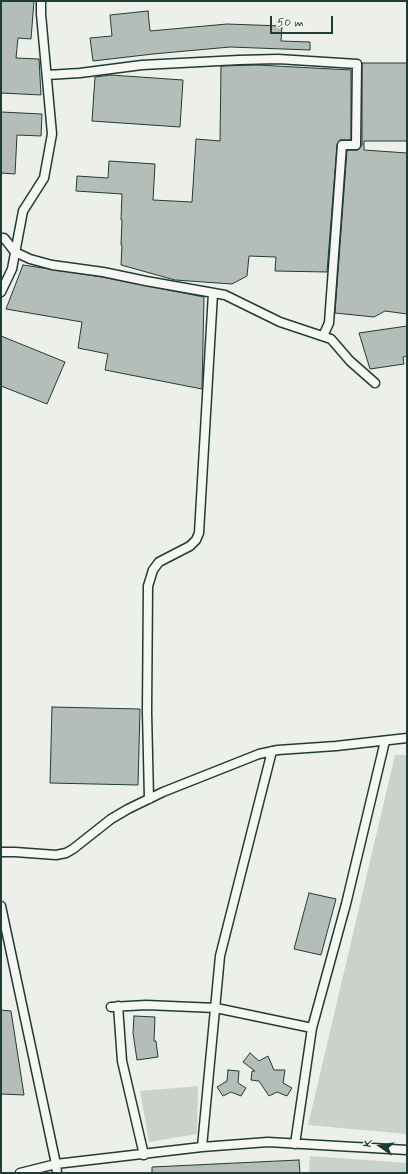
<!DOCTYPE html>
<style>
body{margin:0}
#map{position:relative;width:408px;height:1174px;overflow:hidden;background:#edefea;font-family:Mynerve,sans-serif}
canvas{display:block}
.frame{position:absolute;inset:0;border:2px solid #1f3d34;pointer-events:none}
.north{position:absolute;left:360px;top:1126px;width:40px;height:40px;-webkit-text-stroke:3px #f6f6f2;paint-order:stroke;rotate:283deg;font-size:11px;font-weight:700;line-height:16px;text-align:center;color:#1f3d34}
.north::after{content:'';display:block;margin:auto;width:14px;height:18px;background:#1f3d34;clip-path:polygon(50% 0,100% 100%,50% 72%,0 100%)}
.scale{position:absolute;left:270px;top:16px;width:63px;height:18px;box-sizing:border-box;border:2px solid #1f3d34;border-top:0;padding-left:5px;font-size:12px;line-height:14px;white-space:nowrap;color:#1f3d34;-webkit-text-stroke:3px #f6f6f2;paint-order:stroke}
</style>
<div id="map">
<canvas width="408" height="1174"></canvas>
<div class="frame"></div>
<div class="north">K</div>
<div class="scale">50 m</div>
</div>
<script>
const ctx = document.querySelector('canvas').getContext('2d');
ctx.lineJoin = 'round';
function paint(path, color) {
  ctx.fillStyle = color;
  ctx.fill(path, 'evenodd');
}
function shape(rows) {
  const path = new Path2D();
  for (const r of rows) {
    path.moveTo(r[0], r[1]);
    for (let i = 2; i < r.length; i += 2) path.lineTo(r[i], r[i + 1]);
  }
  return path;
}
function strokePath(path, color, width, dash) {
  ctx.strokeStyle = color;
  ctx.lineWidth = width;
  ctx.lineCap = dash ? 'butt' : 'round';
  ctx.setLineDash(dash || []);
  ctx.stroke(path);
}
const green = shape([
 [395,755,407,755,407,1134,308,1125],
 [198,1086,197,1134,149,1142,140,1091],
 [310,1156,407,1163,407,1173,309,1173]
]);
const building = shape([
 [1,1,34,1,31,39,18,38,16,58,39,59,41,95,1,93,1,1],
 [148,11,150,31,227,24,282,26,281,41,310,42,310,50,230,47,153,54,93,61,90,38,112,36,110,15,148,11],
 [362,63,407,63,407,141,364,141,364,150,407,153,407,314,385,311,374,317,335,313,347,150,358,150,362,145,362,63],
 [257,65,351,70,351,140,340,140,337,145,327,272,275,271,276,257,249,256,247,276,232,284,175,280,121,265,122,245,121,245,122,220,121,220,122,194,76,191,77,176,108,178,109,161,155,164,153,200,192,202,196,139,220,141,221,66,257,65],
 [111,75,183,80,180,127,92,121,95,77,111,75],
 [1,112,42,114,41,136,17,135,15,174,1,173,1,112],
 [23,265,102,277,204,297,202,389,105,370,108,354,78,348,82,322,6,309,23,265],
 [407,326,407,356,403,357,404,364,370,369,359,333,407,326],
 [1,336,65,362,47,404,1,386,1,336],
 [52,707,140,709,138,785,50,783,52,707],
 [309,893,336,899,321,955,294,949,309,893],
 [1,1010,11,1011,24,1095,1,1094,1,1010],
 [134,1016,155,1017,154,1041,156,1041,158,1057,137,1060,133,1033,134,1016],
 [250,1053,259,1061,268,1056,274,1070,285,1070,283,1083,292,1088,287,1096,277,1092,269,1096,259,1081,251,1080,252,1071,255,1071,243,1062,250,1053],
 [228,1070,239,1071,238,1083,246,1088,241,1096,231,1092,223,1096,217,1087,227,1081,228,1070],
 [299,1160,300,1173,152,1173,152,1167,299,1160]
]);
const minor = shape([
 [47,75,80,73,142,65,239,60,278,59,357,64,356,145,342,145,329,323,323,336],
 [1,238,4,238,15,252,30,259,52,265,103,272,146,281,225,295,280,322,331,339,350,361,375,383],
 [1,292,12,269,23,211,44,178,52,134,41,14,41,1],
 [149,799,147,712,148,586,153,570,159,562,190,546,196,540,199,533,213,293],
 [1,852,15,852,56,855,66,853,73,849,111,819,128,809,163,792,259,754,278,750,336,746,407,738],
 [1,906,56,1164,202,1147,268,1142,407,1150],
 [118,1006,122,1061,144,1155],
 [111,1007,146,1005,216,1008,312,1028],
 [295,1144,312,1028,346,904,385,741],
 [202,1147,220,956,272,751],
 [20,1173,56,1164,57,1173]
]);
paint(green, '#cbd2cc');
paint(building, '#b4bdb8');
strokePath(building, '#1f3d34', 1);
strokePath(minor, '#1f3d34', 11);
strokePath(minor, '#f6f6f2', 8);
</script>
